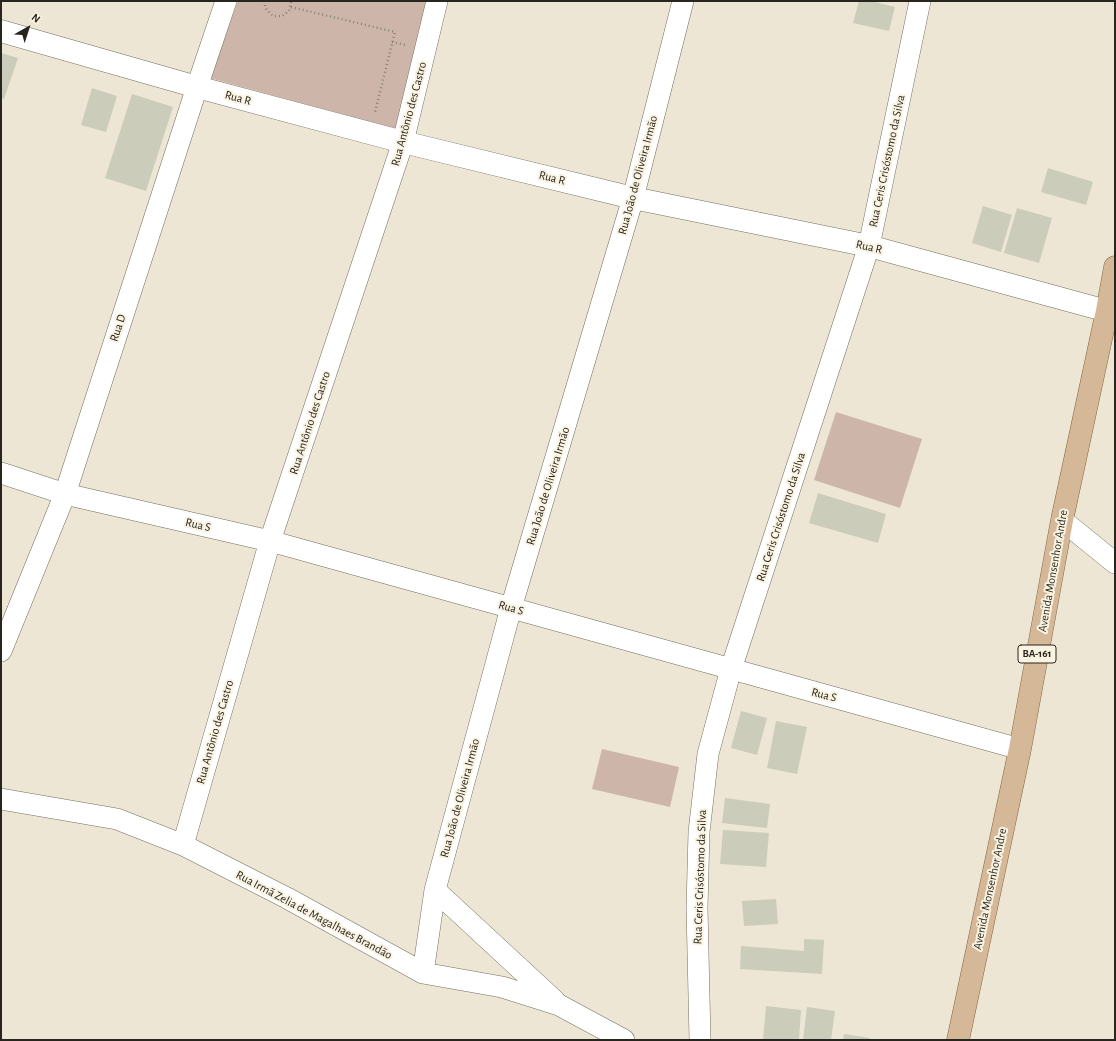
<!DOCTYPE html>
<meta charset="utf-8">
<style>
body{margin:0}
#map{position:relative;width:1116px;height:1041px;overflow:hidden;background:#ede6d5;font-family:"Alegreya Sans",sans-serif}
canvas{display:block}
.frame{position:absolute;inset:0;border:2px solid #27251e;pointer-events:none}
.north{position:absolute;left:8px;top:8px;width:40px;height:40px;-webkit-text-stroke:3px #faf3e2;paint-order:stroke;rotate:39deg;font-size:11px;font-weight:700;line-height:16px;text-align:center;color:#27251e}
.north::after{content:'';display:block;margin:auto;width:14px;height:18px;background:#27251e;clip-path:polygon(50% 0,100% 100%,50% 72%,0 100%)}
</style>
<div id="map">
<canvas width="1116" height="1041"></canvas>
<div class="frame"></div>
<div class="north">N</div>
</div>
<script>
const ctx = document.querySelector('canvas').getContext('2d');
ctx.lineJoin = 'round';
function paint(path, color) {
  ctx.fillStyle = color;
  ctx.fill(path, 'evenodd');
}
function shape(rows) {
  const path = new Path2D();
  for (const r of rows) {
    path.moveTo(r[0], r[1]);
    for (let i = 2; i < r.length; i += 2) path.lineTo(r[i], r[i + 1]);
  }
  return path;
}
function strokePath(path, color, width, dash) {
  ctx.strokeStyle = color;
  ctx.lineWidth = width;
  ctx.lineCap = dash ? 'butt' : 'round';
  ctx.setLineDash(dash || []);
  ctx.stroke(path);
}
function write(font, color, halo, rows, align = 'center') {
  ctx.font = font + ' "Alegreya Sans",sans-serif';
  ctx.lineWidth = 4;
  ctx.setLineDash([]);
  ctx.textBaseline = 'middle';
  ctx.strokeStyle = halo;
  ctx.fillStyle = color;
  for (const [text, x, y, turn = 0] of rows) {
    ctx.save();
    ctx.translate(x, y);
    ctx.rotate((+turn || 0) * Math.PI / 180);
    ctx.textAlign = isNaN(turn) ? turn : align;
    if (halo) ctx.strokeText(text, 0, 0);
    ctx.fillText(text, 0, 0);
    ctx.restore();
  }
}
const green = shape([
 [238,1,432,1,400,130,210,78],
 [836,412,922,439,900,508,814,480],
 [602,749,679,767,670,807,592,789]
]);
const building = shape([
 [859,1,871,1,895,7,889,31,853,23],
 [1,53,18,58,4,99,1,98],
 [92,88,117,96,106,132,81,125],
 [132,94,173,107,146,191,105,178],
 [1048,168,1093,182,1086,205,1041,192],
 [983,206,1012,215,1001,252,972,243],
 [1017,208,1052,218,1039,263,1004,253],
 [818,493,886,514,878,543,809,523],
 [741,711,767,718,757,755,731,748],
 [776,721,807,727,797,774,767,768],
 [725,798,770,804,767,828,722,823],
 [723,830,769,833,766,867,720,864],
 [776,899,778,924,744,926,742,901],
 [804,939,824,940,822,974,740,969,741,946,804,951],
 [766,1006,801,1010,799,1040,763,1040],
 [807,1007,835,1011,831,1040,803,1040],
 [844,1034,870,1038,870,1040,843,1040]
]);
const path = shape([
 [265,1,265,7,267,10,273,16,282,16,289,11,291,1],
 [291,7,395,32,375,112],
 [392,42,405,45]
]);
const minor = shape([
 [1,473,65,494,270,541,1020,749],
 [1062,520,1115,563],
 [1,651,65,494,197,87,226,1],
 [1,799,117,819,183,845,287,898,423,973,502,987,559,1005,624,1040],
 [183,845,270,541,403,142,437,1],
 [435,890,555,1001],
 [423,973,435,890,511,608,633,198,683,1],
 [700,1040,697,908,699,832,708,754,731,669,869,246,920,1]
]);
const tertiary = shape([
 [1,31,197,87,403,142,633,198,869,246,1107,311]
]);
const primary = shape([
 [958,1040,1020,749,1062,520,1107,311,1115,267]
]);
const shields = [
 [1037,654,38]
];
const shieldNames = [
 ["BA-161",1037,654]
];
const streetNames = [
 ["Rua R",238,98,15],
 ["Rua Antônio des Castro",409,114,-75],
 ["Rua Ceris Crisóstomo da Silva",887,161,-78],
 ["Rua João de Oliveira Irmão",638,175,-75],
 ["Rua R",552,178,14],
 ["Rua R",869,247,13],
 ["Rua D",118,328,-72],
 ["Rua Antônio des Castro",310,423,-72],
 ["Rua João de Oliveira Irmão",548,486,-73],
 ["Rua Ceris Crisóstomo da Silva",781,517,-72],
 ["Rua S",198,525,13],
 ["Avenida Monsenhor Andre",1053,571,-80],
 ["Rua S",511,608,16],
 ["Rua S",824,695,15],
 ["Rua Antônio des Castro",215,732,-74],
 ["Rua João de Oliveira Irmão",460,798,-75],
 ["Rua Ceris Crisóstomo da Silva",700,877,-88],
 ["Avenida Monsenhor Andre",990,889,-78],
 ["Rua Irmã Zelia de Magalhaes Brandão",314,915,28]
];
paint(green, '#cdb6a9');
paint(building, '#cbccba');
strokePath(minor, '#756f5f', 22);
strokePath(tertiary, '#756f5f', 23);
strokePath(primary, '#85663f', 23);
strokePath(path, '#868276', 2.5, [1, 3]);
strokePath(minor, '#fff', 21);
strokePath(tertiary, '#fff', 22);
strokePath(primary, '#d4b897', 22);
for (const [x, y, w] of shields) {
  const box = new Path2D();
  box.roundRect(x - w / 2, y - 9, w, 18, 3);
  ctx.fillStyle = '#faf3e2';
  ctx.fill(box);
  strokePath(box, '#27251e', 1);
}
write('bold 11px', '#27251e', null, shieldNames);
write('12px', '#27251e', '#faf3e2', streetNames);
</script>
